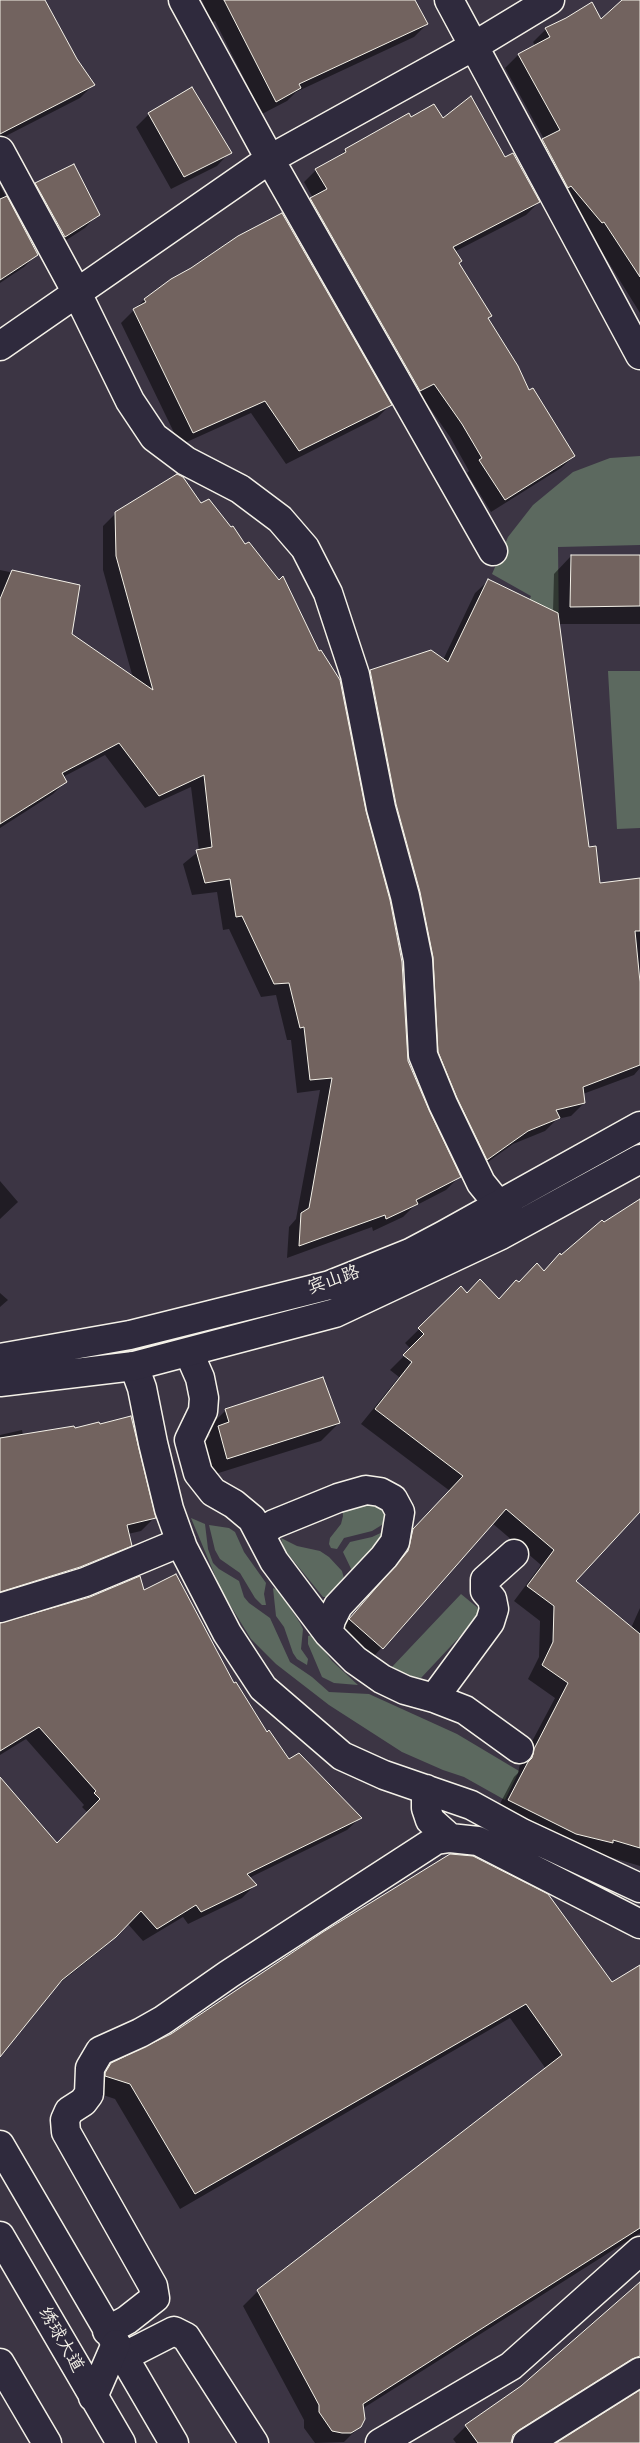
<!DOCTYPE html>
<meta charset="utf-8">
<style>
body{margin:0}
canvas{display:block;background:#3c3544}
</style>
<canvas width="640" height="2443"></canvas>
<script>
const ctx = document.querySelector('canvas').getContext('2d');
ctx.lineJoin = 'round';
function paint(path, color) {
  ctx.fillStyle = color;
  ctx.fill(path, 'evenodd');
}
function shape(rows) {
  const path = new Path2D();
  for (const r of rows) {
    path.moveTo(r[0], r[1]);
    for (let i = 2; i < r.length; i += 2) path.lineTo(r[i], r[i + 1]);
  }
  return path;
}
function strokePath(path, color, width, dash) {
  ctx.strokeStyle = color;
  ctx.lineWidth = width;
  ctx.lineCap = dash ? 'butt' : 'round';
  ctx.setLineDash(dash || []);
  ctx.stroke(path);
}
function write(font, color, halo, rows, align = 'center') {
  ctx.font = font + ' Mynerve,"LXGW WenKai TC",sans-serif';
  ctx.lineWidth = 4;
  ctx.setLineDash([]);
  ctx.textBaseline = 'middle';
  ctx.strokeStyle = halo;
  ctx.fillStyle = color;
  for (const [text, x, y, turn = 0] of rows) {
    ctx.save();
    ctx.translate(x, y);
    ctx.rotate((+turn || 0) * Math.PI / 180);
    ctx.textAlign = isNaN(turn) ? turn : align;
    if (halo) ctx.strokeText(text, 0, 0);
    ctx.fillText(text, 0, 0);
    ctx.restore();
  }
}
const green = shape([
 [640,456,640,545,558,547,559,633,515,635,531,596,492,574,508,537,533,505,573,472,610,458],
 [608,671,640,671,640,828,617,829],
 [373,1503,385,1511,388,1516,385,1523,372,1531,344,1538,337,1549,331,1548,329,1544,330,1538,341,1524,343,1516,342,1507],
 [191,1518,205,1524,208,1549,213,1563,219,1569,239,1581,244,1597,249,1603,270,1618,290,1662,312,1677,329,1692,369,1694,457,1734,519,1771,505,1800,464,1777,443,1770,402,1752,329,1705,276,1664,251,1639,222,1592],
 [209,1525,229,1528,235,1532,244,1552,266,1583,264,1594,266,1605,262,1605,255,1598,240,1573,220,1559,215,1550],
 [385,1531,390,1531,354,1575,343,1552,350,1542,372,1537],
 [281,1538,297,1546,320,1551,329,1557,342,1571,345,1582,328,1597,323,1597,284,1549],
 [273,1588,278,1590,300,1623,303,1629,301,1649,308,1659,307,1665,297,1659,293,1653,284,1627,276,1616],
 [461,1594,478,1608,480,1615,421,1678,402,1674,391,1668],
 [312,1635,332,1661,358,1685,334,1683,322,1677,308,1644,308,1636]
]);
const shadow = shape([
 [0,0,42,0,76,60,93,85,80,98,0,139],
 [202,0,414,0,427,24,414,37,296,92,287,101,262,114,215,21,211,23],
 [624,0,640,0,640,313,591,234,529,153,544,139,505,68,518,55,535,46,533,42,546,29,601,21],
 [149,114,230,152,217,166,171,189,136,127],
 [411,118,442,120,505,159,539,202,526,215,454,252,458,263,491,316,487,319,529,392,574,456,561,468,491,512,467,473,469,471,450,437,421,395,407,403,298,212,313,198,304,182,316,170,337,158,346,150],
 [36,184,98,214,85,228,51,250,23,197],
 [0,186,37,254,24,267,0,283],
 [172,280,390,405,377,418,286,464,251,413,180,445,121,323,144,300],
 [116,513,407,1061,427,1110,459,1177,446,1190,413,1207,403,1217,373,1231,372,1227,287,1258,289,1227,296,1219,320,1090,297,1093,291,1040,287,1040,276,995,261,997,229,929,223,930,217,892,192,895,183,864,199,851,191,787,145,808,105,755,63,777,66,781,53,794,0,828,0,570,79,586,70,634,133,678,103,570,103,526],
 [571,556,640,557,640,624,558,624,588,849,599,884,640,879,640,1068,634,1075,583,1094,584,1103,571,1116,557,1119,545,1131,513,1144,474,1172,445,1111,357,685,371,671,443,660,475,593,489,580,553,612,554,574],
 [0,1181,18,1202,0,1219],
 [640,1209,640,1505,575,1581,631,1628,640,1608,640,1866,600,1854,597,1856,494,1815,514,1777,518,1773,520,1764,555,1698,528,1679,539,1657,540,1621,514,1601,541,1565,492,1523,368,1663,336,1634,394,1567,399,1544,450,1491,361,1424,399,1377,390,1370,411,1349,405,1343,461,1288,467,1294,498,1300,519,1284,543,1272,603,1223],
 [0,1293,8,1300,0,1307],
 [226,1410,339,1423,321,1441,209,1476,200,1445,210,1436,208,1428],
 [22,1430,23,1435,154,1518,141,1531,128,1534,131,1545,118,1558,0,1600,0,1435],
 [143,1592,234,1684,266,1733,289,1760,360,1818,347,1830,249,1878,255,1885,242,1898,188,1924,183,1917,143,1941,127,1923,101,1950,55,1987,0,2052,0,1779,57,1845,88,1813,82,1807,84,1805,26,1739,0,1755,0,1624],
 [640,1966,640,2233,362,2409,360,2426,344,2442,315,2443,304,2428,304,2420,243,2306,258,2291,546,2069,510,2018,180,2209,115,2099,91,2091,96,2080,112,2064,612,1984],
 [640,2284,640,2377,618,2371,511,2438,510,2443,456,2443,453,2439,466,2426,522,2387]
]);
const building = shape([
 [0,0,45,0,77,59,95,85,0,134,0,0],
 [224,0,415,0,428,24,299,84,301,88,276,102,224,0],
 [622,0,640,0,640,277,604,222,602,223,571,186,568,188,542,139,560,130,518,54,550,37,545,28,566,18,592,2,601,19,622,0],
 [192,87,232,153,184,177,148,113,192,87],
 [471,96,505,157,513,153,540,202,453,247,462,261,459,263,492,316,488,318,518,366,529,390,533,388,575,456,505,500,479,460,482,458,462,424,434,384,420,391,310,198,327,189,315,169,346,152,345,149,409,113,411,117,434,104,443,118,471,96],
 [74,164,100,215,65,237,35,183,74,164],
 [7,196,38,255,0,280,0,199,7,196],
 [282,213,392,405,299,451,265,401,193,433,133,309,146,302,144,299,171,279,191,268,238,236,282,213],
 [177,474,183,477,201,503,209,499,231,527,233,526,245,544,249,542,279,580,283,576,319,651,321,650,340,680,366,811,390,900,402,962,408,1061,429,1110,461,1177,416,1200,418,1204,386,1219,385,1215,299,1246,301,1213,309,1208,332,1078,310,1080,304,1027,300,1028,289,983,274,984,242,916,236,917,230,879,205,883,196,850,212,847,204,775,159,796,119,743,62,773,67,782,0,824,0,599,12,570,80,585,72,634,153,690,116,556,115,512,177,474],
 [571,555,640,555,640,606,570,607,571,555],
 [488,579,558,613,589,847,596,846,600,883,640,878,640,931,635,931,640,982,640,1065,583,1087,585,1103,556,1110,560,1118,528,1131,487,1160,457,1098,438,1052,433,957,420,892,396,804,370,670,431,650,448,662,488,579],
 [640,1199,640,1512,576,1581,640,1634,640,1848,613,1840,613,1843,576,1834,508,1800,528,1762,532,1758,534,1749,568,1683,542,1665,553,1642,554,1606,527,1586,554,1550,506,1509,383,1649,349,1619,408,1551,413,1529,463,1476,375,1409,412,1362,403,1355,424,1334,418,1328,461,1286,467,1293,480,1279,499,1299,516,1280,519,1282,537,1263,544,1271,560,1253,561,1255,602,1220,604,1222,640,1199],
 [323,1377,340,1423,227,1459,218,1426,229,1422,225,1409,323,1377],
 [131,1416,156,1518,127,1525,132,1546,80,1567,0,1592,0,1438,74,1426,75,1428,99,1422,100,1424,131,1416],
 [176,1574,234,1683,236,1682,267,1732,269,1730,289,1759,299,1753,362,1818,247,1874,257,1885,201,1912,196,1905,157,1929,141,1911,116,1937,62,1980,0,2057,0,1777,57,1843,100,1799,94,1793,96,1791,39,1727,0,1751,0,1623,90,1597,140,1576,144,1590,176,1574],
 [450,1854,473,1856,548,1894,612,1982,640,1965,640,2228,363,2404,365,2419,361,2427,351,2433,342,2433,332,2431,319,2412,319,2405,257,2290,562,2055,526,2004,195,2194,130,2084,105,2076,105,2073,111,2063,171,2034,323,1932,450,1854],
 [640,2282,640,2356,632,2359,519,2430,513,2435,511,2443,478,2443,465,2425,521,2386,640,2282],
 [640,2390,640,2443,556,2443,640,2390]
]);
const minor = shape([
 [183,0,277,172,493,551],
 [449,0,640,355],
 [0,151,77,293,130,401,154,437,186,461,240,489,280,519,305,548,328,593,355,675,381,808,405,896,418,960,423,1055,443,1104,481,1183,498,1204],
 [0,346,270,159,474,46,550,0],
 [189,1353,200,1378,204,1398,203,1411,189,1440,198,1473,213,1492,234,1504,252,1519,274,1561,328,1633,355,1660,382,1679,405,1690,434,1698,465,1710,519,1749],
 [134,1366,142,1388,153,1443,169,1509,183,1548,227,1633,263,1688,342,1756,384,1775,471,1805,522,1833,640,1888],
 [260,1533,274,1524,338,1498,366,1490,380,1492,393,1499,400,1512,395,1542,384,1557,338,1606,331,1620,328,1633],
 [0,1608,85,1582,181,1542],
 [434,1698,490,1622,494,1609,492,1599,485,1591,485,1580,514,1554],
 [426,1789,426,1808,430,1820,450,1838],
 [0,2145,174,2443],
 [107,2331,127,2320,155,2298,153,2286,66,2132,65,2120,69,2111,83,2102,89,2094,90,2068,100,2051,140,2033,163,2020,229,1974,436,1840,450,1838,478,1841,640,1924],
 [123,2357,174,2331,186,2337,254,2443],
 [380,2443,511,2366,640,2251],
 [527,2443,640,2372]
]);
const major = shape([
 [0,1358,130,1335,330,1285,410,1253,444,1235,640,1126],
 [0,1382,134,1366,335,1313,501,1235,640,1159],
 [0,2236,121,2443],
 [0,2363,47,2443],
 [93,2397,116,2344]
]);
const streetNames = [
 ["宾山路",334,1281,-19],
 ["绣球大道",60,2340,60]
];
paint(green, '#5c695f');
paint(shadow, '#0007');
paint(building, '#72635f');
strokePath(building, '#f4f1e8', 1);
strokePath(minor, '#f4f1e8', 31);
strokePath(major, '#f4f1e8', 31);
strokePath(minor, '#2f2a3d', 28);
strokePath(major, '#2f2a3d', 28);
write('18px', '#f4f1e8', '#2f2a3d', streetNames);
</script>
